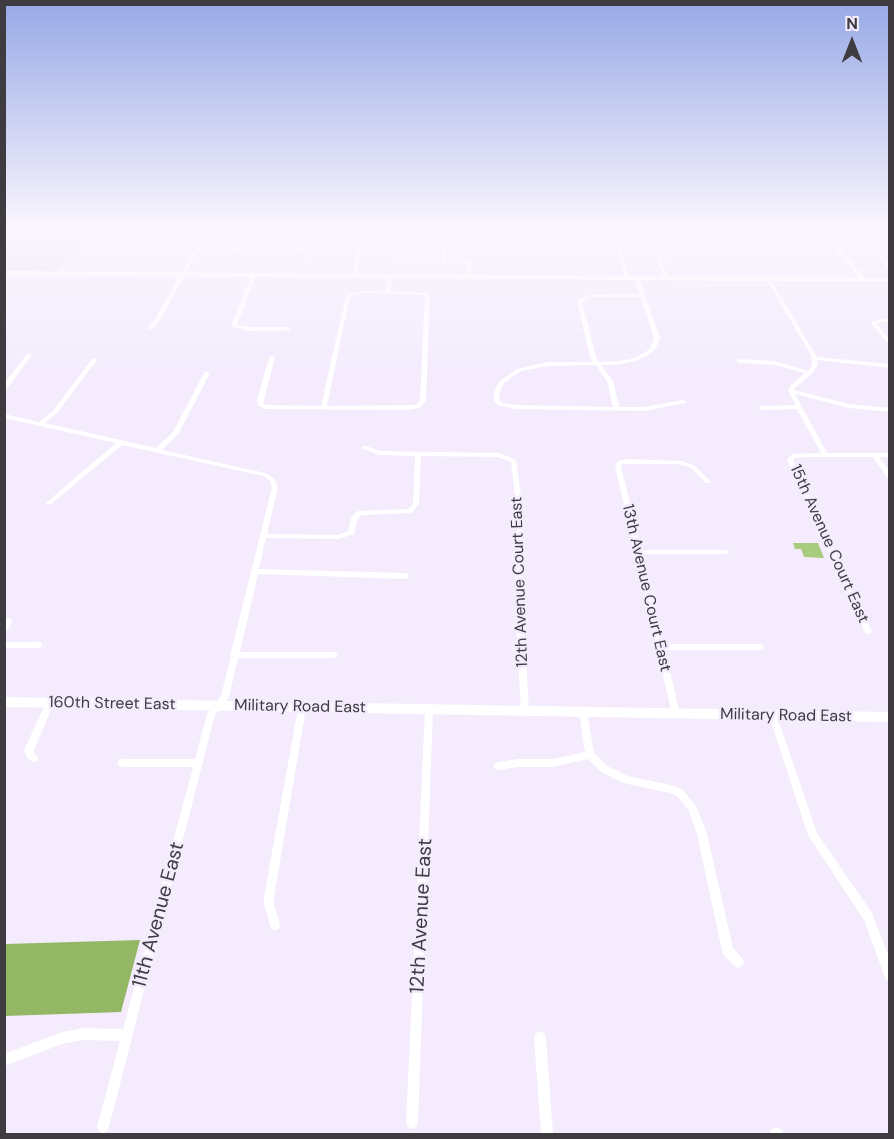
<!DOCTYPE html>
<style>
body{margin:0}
#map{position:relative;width:894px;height:1139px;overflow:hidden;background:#f4ebfd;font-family:"DM Sans",sans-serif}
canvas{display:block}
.frame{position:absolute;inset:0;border:6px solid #3e3b41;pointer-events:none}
.north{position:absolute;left:822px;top:12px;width:60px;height:60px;-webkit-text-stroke:4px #f4ebfd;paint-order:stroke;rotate:0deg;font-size:16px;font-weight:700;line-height:24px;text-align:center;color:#3e3b41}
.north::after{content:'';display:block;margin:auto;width:21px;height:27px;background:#3e3b41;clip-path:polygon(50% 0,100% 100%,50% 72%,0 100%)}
</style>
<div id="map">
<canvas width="894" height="1139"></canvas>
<div class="frame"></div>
<div class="north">N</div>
</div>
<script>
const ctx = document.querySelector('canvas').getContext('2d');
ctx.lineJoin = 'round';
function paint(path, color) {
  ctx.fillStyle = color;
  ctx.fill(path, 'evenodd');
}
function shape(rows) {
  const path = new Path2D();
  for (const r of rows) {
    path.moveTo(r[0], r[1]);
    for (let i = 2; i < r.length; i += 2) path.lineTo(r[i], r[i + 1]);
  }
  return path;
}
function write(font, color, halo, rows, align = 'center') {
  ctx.font = font + ' "DM Sans",sans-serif';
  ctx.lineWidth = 5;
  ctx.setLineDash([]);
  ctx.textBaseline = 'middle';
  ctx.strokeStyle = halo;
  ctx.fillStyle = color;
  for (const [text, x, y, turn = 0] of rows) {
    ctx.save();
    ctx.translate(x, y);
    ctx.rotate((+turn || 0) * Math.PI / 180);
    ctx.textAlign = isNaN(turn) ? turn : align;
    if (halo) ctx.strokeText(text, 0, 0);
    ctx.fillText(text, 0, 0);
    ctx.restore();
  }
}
const built = shape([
 [5,226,92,226,55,272,5,273]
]);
const green = shape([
 [793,543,818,543,824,558,804,557,801,549,795,549]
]);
const forest = shape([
 [140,940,121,1012,5,1016,5,944]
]);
const street = shape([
 [208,226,212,226,159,322,152,329,148,329,147,328,154,321,196,247,167,247,165,246,167,245,197,245,202,236,155,237,153,236,155,235,203,234,208,226],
 [244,226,248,226,244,239,247,243,256,247,298,247,319,237,300,236,294,235,294,226,298,226,298,233,300,234,359,235,360,226,364,226,362,245,384,246,402,260,442,260,443,226,447,226,446,260,467,260,471,264,471,277,469,278,467,277,467,264,464,262,401,262,381,248,361,247,357,276,353,277,358,237,326,237,304,247,314,258,312,259,300,249,255,249,245,246,232,252,228,252,228,250,242,243,240,239,244,226],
 [786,226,791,226,837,244,866,280,862,281,833,246,786,226],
 [865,239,869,239,876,248,890,249,890,251,878,250,890,265,890,268,887,268,865,241,865,239],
 [615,245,619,246,630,278,630,279,626,278,615,245],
 [666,254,668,255,668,256,661,260,668,278,666,279,664,278,656,259,666,254],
 [252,274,256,275,237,325,249,327,288,327,290,328,290,330,249,331,231,326,252,274],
 [388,275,392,276,391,291,428,293,430,294,426,401,420,408,407,410,264,409,258,405,257,400,269,358,272,356,275,358,263,403,265,405,321,406,346,295,364,291,386,291,388,275],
 [364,293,425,295,420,401,416,405,327,406,350,296,364,293],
 [635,277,639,278,660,338,656,348,650,354,636,361,617,365,601,365,613,381,619,407,644,407,683,400,686,402,685,403,644,411,516,409,498,405,494,401,494,391,500,381,517,369,548,362,594,362,590,357,577,301,588,295,640,294,635,278,635,277],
 [589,297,641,297,654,338,651,347,646,352,632,359,617,361,599,362,596,357,582,302,589,297],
 [596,365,607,381,613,407,516,405,502,403,499,400,500,391,504,383,521,371,548,366,596,365],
 [766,278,770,279,817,357,890,364,890,368,817,360,818,364,812,374,810,375,796,387,794,390,849,404,890,408,890,412,849,408,795,394,827,453,890,453,890,457,879,457,890,472,890,480,888,479,873,457,804,457,795,458,793,460,872,631,871,633,868,634,865,633,864,631,787,460,791,455,793,454,821,453,797,409,761,410,758,408,761,406,796,405,788,391,791,385,805,373,774,365,739,363,736,361,739,359,774,361,808,371,810,368,812,364,811,355,766,279,766,278],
 [890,318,890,321,876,323,890,340,890,345,870,322,890,318],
 [29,353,32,355,6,390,4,391,4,384,27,354,29,353],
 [94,358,97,360,57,413,45,423,156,448,173,432,204,373,205,372,209,372,210,373,179,433,162,450,265,473,274,478,278,487,267,534,338,535,348,531,351,517,358,511,408,509,413,504,415,456,379,455,362,448,362,446,366,446,380,451,499,453,516,460,523,511,523,609,529,711,528,713,525,714,522,713,521,711,515,609,517,511,511,462,498,457,421,456,419,504,412,513,362,515,358,518,354,534,339,539,266,538,259,569,406,573,410,576,406,579,258,574,240,652,334,652,337,653,338,655,337,657,334,658,238,658,229,697,215,715,109,1127,107,1131,103,1133,99,1131,97,1127,120,1041,83,1040,62,1044,4,1066,4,1054,62,1032,83,1028,123,1029,193,767,122,767,119,766,117,763,119,760,122,759,195,759,207,714,221,696,231,656,230,655,231,653,251,572,250,571,252,569,272,487,269,480,263,476,122,445,51,504,47,504,46,503,47,502,116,443,4,418,4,414,39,422,53,411,92,359,94,358],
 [627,459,682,461,695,466,711,482,710,483,706,483,691,468,679,464,622,464,621,466,641,550,726,550,730,552,726,554,642,554,664,644,760,644,763,645,764,647,763,649,760,650,665,650,680,714,679,716,676,717,673,716,672,714,615,466,618,461,627,459],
 [8,618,11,619,12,621,7,631,4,632,4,620,8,618],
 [4,642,38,642,41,643,42,645,41,647,38,648,4,648,4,642],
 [50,700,53,701,54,703,34,750,34,753,39,758,37,761,34,762,27,758,24,750,46,703,47,701,50,700],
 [302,705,305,706,306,708,274,897,274,904,280,925,279,929,275,930,271,929,270,925,264,904,264,897,298,708,299,706,302,705],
 [429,706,432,707,433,709,418,1123,416,1127,412,1129,408,1127,406,1123,425,709,426,707,429,706],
 [583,709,586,710,587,712,594,753,607,766,628,776,675,786,683,790,696,806,707,834,733,948,742,958,744,962,742,966,738,968,734,966,724,955,722,951,697,834,689,811,677,796,670,793,623,783,601,772,588,759,553,767,518,767,498,770,495,769,493,766,495,763,498,762,518,759,553,759,585,752,579,712,580,710,583,709],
 [773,712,776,714,777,716,817,833,872,913,890,960,890,981,886,980,864,920,808,835,769,716,770,714,773,712],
 [540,1031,544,1033,546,1037,553,1134,541,1134,534,1037,536,1033,540,1031],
 [777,1128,782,1129,783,1134,770,1134,771,1129,777,1128]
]);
const secondary = shape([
 [4,271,890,278,890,282,4,275,4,271],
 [4,697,890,712,890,722,4,707,4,697]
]);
const streetNames = [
 ["15th Avenue Court East",829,544,66],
 ["12th Avenue Court East",520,582,-92],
 ["13th Avenue Court East",646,588,77],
 ["160th Street East",112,704,1],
 ["Military Road East",300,707,1],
 ["Military Road East",786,716,1]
];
const nearStreetnames = [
 ["11th Avenue East",159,915,-75],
 ["12th Avenue East",422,916,-87]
];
paint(built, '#eadef6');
paint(green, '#a8cb7e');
paint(forest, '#93b765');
paint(street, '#fff');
paint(secondary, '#fff');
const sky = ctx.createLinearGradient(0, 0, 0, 385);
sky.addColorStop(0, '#97a8e6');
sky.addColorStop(0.59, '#faf6fe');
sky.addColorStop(1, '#faf6fe00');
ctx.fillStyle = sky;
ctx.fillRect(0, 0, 894, 385);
write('16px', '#3e3b41', '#f4ebfd', streetNames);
write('20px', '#3e3b41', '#f4ebfd', nearStreetnames);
</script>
